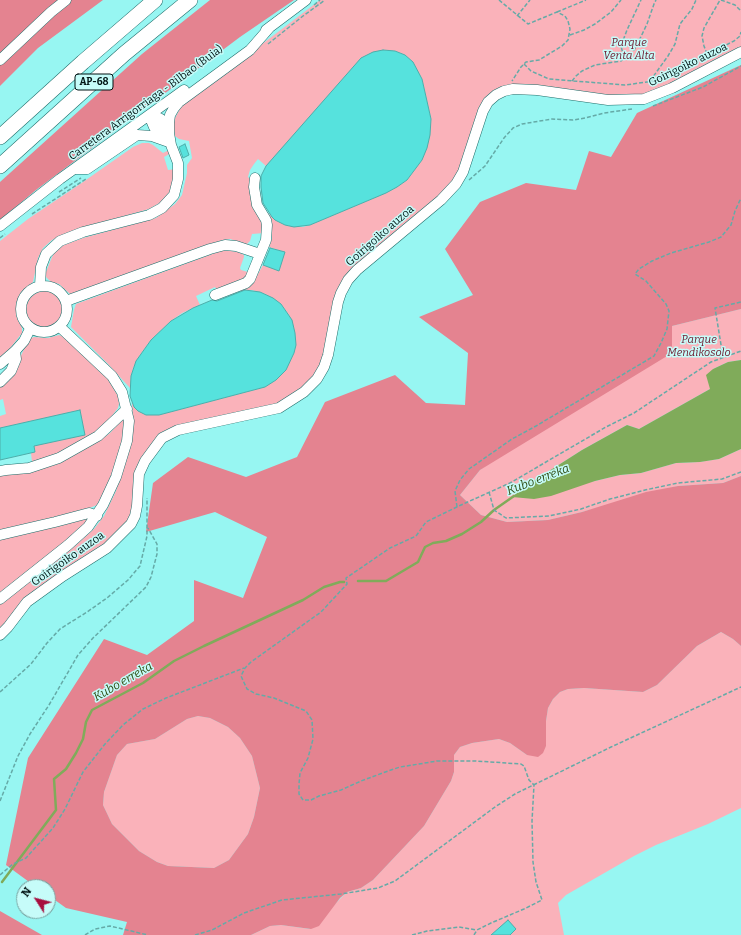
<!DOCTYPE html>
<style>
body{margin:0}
#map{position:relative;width:741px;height:935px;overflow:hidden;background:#97f6f2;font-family:Bitter,serif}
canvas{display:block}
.north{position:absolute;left:16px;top:879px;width:40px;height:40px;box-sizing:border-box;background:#c6fcf9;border:1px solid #779f9d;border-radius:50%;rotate:306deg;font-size:11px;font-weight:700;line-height:16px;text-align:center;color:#011313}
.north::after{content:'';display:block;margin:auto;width:14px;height:18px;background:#a70f3f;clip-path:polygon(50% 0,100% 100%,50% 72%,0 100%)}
</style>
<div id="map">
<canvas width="741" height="935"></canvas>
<div class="north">N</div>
</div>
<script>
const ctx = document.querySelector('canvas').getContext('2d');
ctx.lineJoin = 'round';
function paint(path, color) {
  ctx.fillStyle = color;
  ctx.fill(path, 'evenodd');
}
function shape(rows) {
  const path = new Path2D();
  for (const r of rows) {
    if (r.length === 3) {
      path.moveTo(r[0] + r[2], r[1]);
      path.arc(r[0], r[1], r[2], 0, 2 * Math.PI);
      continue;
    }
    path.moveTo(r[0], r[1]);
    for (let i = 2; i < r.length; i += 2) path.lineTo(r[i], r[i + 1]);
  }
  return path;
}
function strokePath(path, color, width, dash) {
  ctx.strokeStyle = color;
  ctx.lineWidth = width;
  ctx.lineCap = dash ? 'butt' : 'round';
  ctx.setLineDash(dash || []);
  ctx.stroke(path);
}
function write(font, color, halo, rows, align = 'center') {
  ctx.font = font + ' Bitter,serif';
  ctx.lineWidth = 3;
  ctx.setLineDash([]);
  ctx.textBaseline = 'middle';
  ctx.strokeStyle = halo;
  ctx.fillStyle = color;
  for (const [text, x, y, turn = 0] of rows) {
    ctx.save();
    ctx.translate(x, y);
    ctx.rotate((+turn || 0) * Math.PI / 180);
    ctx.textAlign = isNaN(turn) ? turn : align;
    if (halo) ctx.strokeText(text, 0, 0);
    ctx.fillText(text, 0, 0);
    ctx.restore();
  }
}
const green = shape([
 [320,0,741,0,741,52,644,99,513,89,488,102,457,182,348,280,324,367,289,403,178,430,145,461,137,506,117,539,27,602,0,635,0,604,69,551,94,529,104,516,116,491,133,429,132,402,134,407,146,415,159,415,265,387,276,380,286,370,294,353,296,345,295,333,289,315,281,304,265,294,252,290,239,291,254,281,263,265,279,270,284,252,269,247,272,238,267,212,275,220,285,225,303,227,310,225,386,193,397,187,407,180,422,160,431,119,422,79,413,62,405,55,395,51,383,50,266,166,258,159,254,164,250,170,248,177,250,179,264,222,264,233,252,234,250,241,247,244,245,244,230,239,223,240,75,293,70,294,59,284,51,282,46,277,46,272,52,257,56,250,64,245,83,238,156,218,175,204,182,195,187,173,187,165,192,158,189,141,179,139,175,136,174,129,174,120,182,105],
 [142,143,149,143,153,145,163,153,169,150,171,153,164,157,168,170,176,169,172,189,163,201,149,209,69,232,52,240,43,248,38,258,33,282,21,292,16,304,16,312,17,318,22,328,22,333,8,351,0,357,0,241,28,219,83,182,133,147],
 [223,250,238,252,244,255,244,257,240,268,241,270,248,272,248,278,217,290,215,287,196,296,200,305,182,313,171,321,151,340,142,352,133,368,131,376,130,388,108,364,71,327,74,310,76,304],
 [45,310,19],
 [741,309,741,360,728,362,713,369,710,389,639,429,627,425,582,450,524,487,512,497,595,481,620,475,641,473,676,463,699,462,719,459,741,449,741,476,723,483,678,486,582,512,548,520,507,522,481,515,460,495,480,470,672,326],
 [59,335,64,337,108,379,118,396,119,403,118,408,108,421,88,438,52,457,32,462,31,453,35,452,29,422,0,428,0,416,6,414,3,399,0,400,0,386,18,362,25,347,31,338,34,337,48,338],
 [122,420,124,420,125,423,120,450,109,482,97,505,72,515,0,532,0,476,27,472,72,456,103,438,110,433],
 [87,518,89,519,62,546,0,594,0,538],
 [721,632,733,639,741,646,741,808,708,824,656,845,634,856,566,895,558,903,564,935,251,935,270,926,281,925,310,929,347,892,361,888,373,880,424,826,451,781,454,772,454,755,460,747,472,743,499,739,510,743,527,755,546,746,546,721,548,708,553,699,560,692,568,689,584,688,643,692,657,685,697,646],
 [198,716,210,718,228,727,240,738,252,756,260,788,254,817,248,834,229,860,214,868,168,866,157,862,139,851,112,824,103,805,104,792,117,755,127,744,155,739,187,719]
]);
const forest = shape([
 [0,0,103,0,38,48,0,86],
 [210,0,294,0,240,37,36,190,0,220,0,182,142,54],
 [741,65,741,309,672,326,672,353,480,470,460,495,481,515,507,522,548,520,582,512,646,492,678,486,723,483,741,476,741,646,733,639,721,632,697,646,657,685,643,692,584,688,568,689,560,692,553,699,548,708,546,721,546,746,543,753,538,757,527,755,510,743,499,739,472,743,460,747,454,755,454,772,451,781,424,826,373,880,361,888,347,892,340,898,319,926,311,929,281,925,270,926,251,935,123,935,127,922,66,908,48,895,48,887,36,887,6,865,28,758,104,639,147,655,194,621,194,580,243,598,267,537,215,512,146,532,153,483,188,457,246,477,297,457,325,402,395,375,426,403,465,405,468,353,419,317,473,295,445,249,480,202,526,183,576,190,589,151,611,157,637,113],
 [198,716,210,718,228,727,240,738,252,756,260,788,254,817,248,834,229,860,214,868,168,866,157,862,139,851,112,824,103,805,104,792,117,755,127,744,155,739,187,719],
 [0,911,42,935,0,935]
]);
const water = shape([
 [741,360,741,449,719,459,700,462,676,463,641,473,620,475,595,481,551,496,534,499,512,497,524,487,582,450,627,425,639,429,710,389,706,375,713,369,728,362]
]);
const stream = shape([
 [358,581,386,581,418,562,425,547,433,543,446,541,462,534,481,522,494,510,514,496],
 [2,882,56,810,54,779,66,769,76,753,83,739,86,722,92,710,143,683,174,661,204,646,303,600,324,587,340,582,344,582]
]);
const building = shape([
 [383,50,395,51,405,55,413,62,422,79,431,119,430,135,427,148,422,160,407,180,397,187,386,193,310,225,294,227,285,225,275,220,272,217,263,203,261,187,261,176,266,166,361,58,373,52,383,50],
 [185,144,189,155,183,158,179,147,185,144],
 [270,248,285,252,279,271,263,265,270,248],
 [245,290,260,292,273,298,281,304,292,320,295,333,296,345,294,353,286,370,276,380,265,387,159,415,146,415,138,411,134,407,130,396,131,376,136,361,151,340,171,321,193,308,212,300,217,301,245,290],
 [80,410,85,435,34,446,35,452,0,460,0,428,80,410],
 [508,920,516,929,510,935,491,935,508,920]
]);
const path = shape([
 [499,0,528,24,557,12,565,16,568,21,570,29,568,40,562,46,539,60,526,62,521,67,512,81],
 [721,0,735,5,741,11],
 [314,5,320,0],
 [557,12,586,0],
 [517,16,530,0],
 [570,35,584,30,595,24,611,12,621,0],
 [268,44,303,16,325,0],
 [707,54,704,46,702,36,704,28,720,0],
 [624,58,631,54,636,47,647,24,654,4,656,0],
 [524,64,531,71,549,79,625,85,654,81,734,41,740,36,741,32],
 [572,81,576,76,582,71,595,65,621,61,624,58,621,46,627,30,641,0],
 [650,81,668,56,675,44,680,24,692,9,696,0],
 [653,106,703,87,741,66],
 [469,180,485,166,504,138,513,128,522,124,552,119,573,120,585,118,604,113,632,109],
 [59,192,81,178],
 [32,214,86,179],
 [0,238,5,234],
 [723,357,715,308,741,302],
 [489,492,494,510,506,518,549,516,581,509,610,499,645,490,678,483,722,479,741,472],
 [457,507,455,491,460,480,469,469,512,439,536,426,654,356,661,343,667,329,669,311,666,304,646,281,635,274,639,269,652,261,671,253,709,242,721,237,731,225,735,211,741,198],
 [0,692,31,664,47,643,60,629,87,612,107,598,128,580,140,566,147,536,147,498],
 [0,801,18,756,30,734,49,705,78,655,93,638,146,587,151,577,157,554,157,544,148,528],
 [0,875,13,864,26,858,53,828,65,809,83,772,105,744,123,725,143,709,166,698,244,668],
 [85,935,95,929,110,926,148,935],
 [195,935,212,930,244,913,282,900,341,894,378,888,395,881,495,807,515,794,611,747,741,687],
 [412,935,427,931,459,927,477,930],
 [474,935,477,930,491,923,524,909,542,900,536,882,533,862,532,821,534,785,529,780,524,766,521,764,476,761,437,761,419,764,400,767,388,771,361,781,341,790,319,796,311,800,303,800,299,794,299,784,300,773,308,758,313,739,312,720,306,711,274,698,256,694,247,689,241,676,245,668,251,662,321,612,347,584,346,578,390,548,416,536,426,522,461,505,510,483,606,427,634,413,711,362,741,351]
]);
const minor = shape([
 [266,30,306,0],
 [0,60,51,12,66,0],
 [152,114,151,120,154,127,164,139],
 [152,114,161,119,168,132],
 [74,169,87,169,137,135,152,136,166,141],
 [0,226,60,179,184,90],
 [44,309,23],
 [40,286,41,267,46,254,60,241,83,232,149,215,162,208,174,195,178,179,178,163,171,145,169,133,169,123,170,115,174,108,179,102,250,50,270,27],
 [215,295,246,283,250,279,266,240,267,225,266,220,257,205,254,187,255,178],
 [66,301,210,249,225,245,236,246,260,254],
 [0,364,15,351,24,341,30,329],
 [0,382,11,371,16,359,15,351],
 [0,471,6,470,29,468,59,458,98,436,127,409],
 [0,535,55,522,89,513,97,516],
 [0,599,68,545,88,527,103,505,116,477,127,441,129,421,122,392,112,376,60,327],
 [0,635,8,627,27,602,63,576,107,548,131,524,135,516,137,506,139,474,145,461,162,438,178,430,279,408,304,392,317,379,324,367,328,355,338,302,341,293,348,280,357,270,441,200,456,184,463,172,483,111,488,102,496,95,504,91,513,89,537,90,608,100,644,99,672,88,741,52]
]);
const highway = shape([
 [0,137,83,62,155,0],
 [0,166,124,54,190,0]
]);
const shields = [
 [94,82,38]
];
const shieldNames = [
 ["AP-68",94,82]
];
const parkNames = [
 ["Parque",629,43],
 ["Venta Alta",629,56],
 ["Parque",699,340],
 ["Mendikosolo",699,353]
];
const streetNames = [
 ["Goirigoiko auzoa",688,65,-26],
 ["Carretera Arrigorriaga - Bilbao (Buia)",146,103,-36],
 ["Goirigoiko auzoa",380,236,-41],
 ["Goirigoiko auzoa",68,559,-35]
];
const waterNames = [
 ["Kubo erreka",538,480,-21],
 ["Kubo erreka",123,682,-30]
];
paint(green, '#fab2ba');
paint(forest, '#e48390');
paint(water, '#80ab5a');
strokePath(stream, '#80ab5a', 2.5);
paint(building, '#56e2dd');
strokePath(building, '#4daeaa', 1);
strokePath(minor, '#1f6c69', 11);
strokePath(highway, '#1f6c69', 16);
strokePath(path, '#65aaa7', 1.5, [4, 2]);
strokePath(minor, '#fff', 10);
strokePath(highway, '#fff', 15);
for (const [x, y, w] of shields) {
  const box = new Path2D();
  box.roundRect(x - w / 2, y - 8, w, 16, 3);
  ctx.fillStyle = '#c6fcf9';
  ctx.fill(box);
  strokePath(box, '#011313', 1);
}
write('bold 10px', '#011313', null, shieldNames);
write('italic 11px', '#6e172c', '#c6fcf9', parkNames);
write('11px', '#011313', '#c6fcf9', streetNames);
write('italic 12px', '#304c13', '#c6fcf9', waterNames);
</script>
